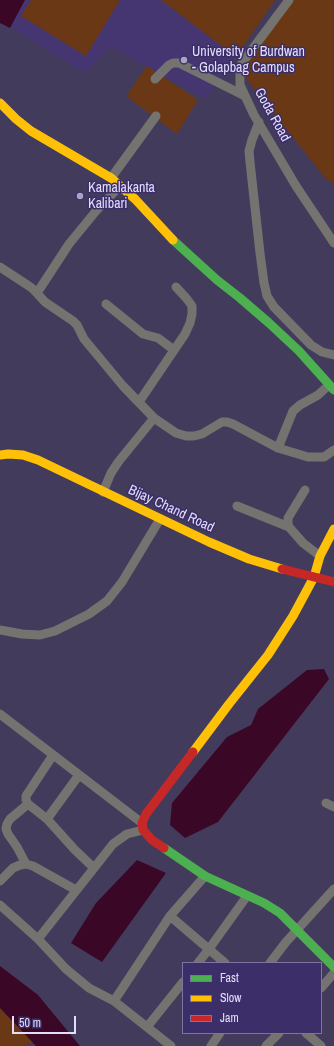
<!DOCTYPE html>
<style>
body{margin:0}
#map{position:relative;width:334px;height:1046px;overflow:hidden;background:#433b5b;font-family:"Archivo Narrow",sans-serif}
canvas{display:block}
.legend{position:absolute;left:182px;top:962px;width:140px;height:72px;box-sizing:border-box;background:#3c2e68;border:1px solid #7e74a2;margin:0;padding:5px 7px;list-style:none;font-size:12px;color:#e1ddfa}
.legend li{display:flex;align-items:center;gap:8px;height:20px}
.legend b{width:20px;border:1px solid #7e74a2}
.scale{position:absolute;left:12px;top:1016px;width:64px;height:18px;box-sizing:border-box;border:2px solid #e1ddfa;border-top:0;padding-left:5px;font-size:12px;line-height:14px;white-space:nowrap;color:#e1ddfa;-webkit-text-stroke:3px #3c2e68;paint-order:stroke}
</style>
<div id="map">
<canvas width="334" height="1046"></canvas>
<ul class="legend">
<li><b style="height:5px;background:#4caf50"></b>Fast</li>
<li><b style="height:5px;background:#ffc107"></b>Slow</li>
<li><b style="height:5px;background:#c62828"></b>Jam</li>
</ul>
<div class="scale">50 m</div>
</div>
<script>
const ctx = document.querySelector('canvas').getContext('2d');
ctx.lineJoin = 'round';
function paint(path, color) {
  ctx.fillStyle = color;
  ctx.fill(path, 'evenodd');
}
function shape(rows) {
  const path = new Path2D();
  for (const r of rows) {
    path.moveTo(r[0], r[1]);
    for (let i = 2; i < r.length; i += 2) path.lineTo(r[i], r[i + 1]);
  }
  return path;
}
function strokePath(path, color, width, dash) {
  ctx.strokeStyle = color;
  ctx.lineWidth = width;
  ctx.lineCap = dash ? 'butt' : 'round';
  ctx.setLineDash(dash || []);
  ctx.stroke(path);
}
function write(font, color, halo, rows, align = 'center') {
  ctx.font = font + ' "Archivo Narrow",sans-serif';
  ctx.lineWidth = 3;
  ctx.setLineDash([]);
  ctx.textBaseline = 'middle';
  ctx.strokeStyle = halo;
  ctx.fillStyle = color;
  for (const [text, x, y, turn = 0] of rows) {
    ctx.save();
    ctx.translate(x, y);
    ctx.rotate((+turn || 0) * Math.PI / 180);
    ctx.textAlign = isNaN(turn) ? turn : align;
    if (halo) ctx.strokeText(text, 0, 0);
    ctx.fillText(text, 0, 0);
    ctx.restore();
  }
}
const built = shape([
 [0,0,274,0,206,99,111,47,84,73,14,29,0,19]
]);
const green = shape([
 [31,0,120,0,86,56,21,16],
 [161,0,275,0,236,57],
 [289,0,334,0,334,184,326,179,240,71],
 [147,66,198,100,177,134,126,96],
 [0,1006,33,1042,22,1046,0,1046]
]);
const water = shape([
 [0,0,25,0,10,28,0,23],
 [324,669,329,679,218,822,185,838,170,825,172,803,227,737,251,725,258,709,307,670],
 [137,860,166,873,102,962,71,943,96,903],
 [0,966,38,995,80,1046,36,1046,0,1008]
]);
const street = shape([
 [289,0,242,63,240,71,240,85,254,115,296,186,334,243],
 [155,79,169,65,173,63,179,63,245,96],
 [259,122,252,140,249,151,250,162,260,253,264,283,267,296,274,307,311,345,322,352,334,355],
 [111,178,156,116],
 [0,267,29,286,33,289,45,302,73,321,77,325,84,339,123,386,154,418,176,433,186,436,194,436,202,434,222,422,227,422,233,424,278,448,308,457,324,457,334,450],
 [37,293,69,244,96,211,120,186],
 [106,304,143,334,158,338,174,350],
 [139,402,185,334,190,323,192,314,192,306,187,299,176,287],
 [278,448,293,411,300,405,318,395,329,385],
 [305,490,288,518,288,523,289,527,303,543,320,556],
 [103,492,111,473,119,461,154,418],
 [237,506,289,527],
 [0,630,22,634,40,635,55,631,89,614,107,601,122,582,160,519],
 [0,714,142,823],
 [53,755,28,793,26,796,26,800,28,804,47,819,75,850,94,868],
 [326,803,334,807],
 [47,819,79,775],
 [26,864,17,847,8,834,6,829,7,824,10,819,28,804],
 [0,881,13,868,20,865,26,864,33,866,76,890],
 [0,905,38,939,66,969,89,988,114,1001,171,1046],
 [170,916,225,963],
 [38,939,113,844,127,834,143,830],
 [198,963,209,949,247,896],
 [270,963,286,942,334,889],
 [321,988,334,973],
 [114,1001,170,916,205,876],
 [147,1027,183,982],
 [306,1033,321,1046],
 [211,1046,220,1033],
 [266,1046,279,1033]
]);
const fast = shape([
 [173,240,217,280,240,298,269,323,299,351,334,390],
 [164,848,205,876,264,903,280,913,334,967]
]);
const slow = shape([
 [0,103,16,119,31,131,111,178,135,199,173,240],
 [0,455,8,454,23,455,38,460,209,542,249,559,282,569],
 [193,752,229,704,268,655,293,616,314,577,320,556,334,529]
]);
const jam = shape([
 [282,569,334,582],
 [164,848,152,840,143,830,142,823,146,814,193,752]
]);
const markers = [
 [184,60,4,"#aaa4c2"],
 [80,196,4,"#aaa4c2"]
];
const poiNames = [
 ["University of Burdwan",192,52],
 ["- Golapbag Campus",192,68],
 ["Kamalakanta",88,188],
 ["Kalibari",88,204]
];
const streetNames = [
 ["Goda Road",272,115,61],
 ["Bijay Chand Road",171,509,25]
];
paint(built, '#453672');
paint(green, '#6a3815');
paint(water, '#3a0826');
strokePath(street, '#747370', 9);
strokePath(fast, '#4caf50', 9);
strokePath(slow, '#ffc107', 9);
strokePath(jam, '#c62828', 9);
for (const [x, y, r, color] of markers) {
  const dot = new Path2D();
  dot.arc(x, y, r, 0, 2 * Math.PI);
  ctx.fillStyle = color;
  ctx.fill(dot);
  strokePath(dot, '#3c2e68', 1.5);
}
write('14px', '#e1ddfa', '#3c2e68', poiNames, 'left');
write('14px', '#e1ddfa', '#3c2e68', streetNames);
</script>
